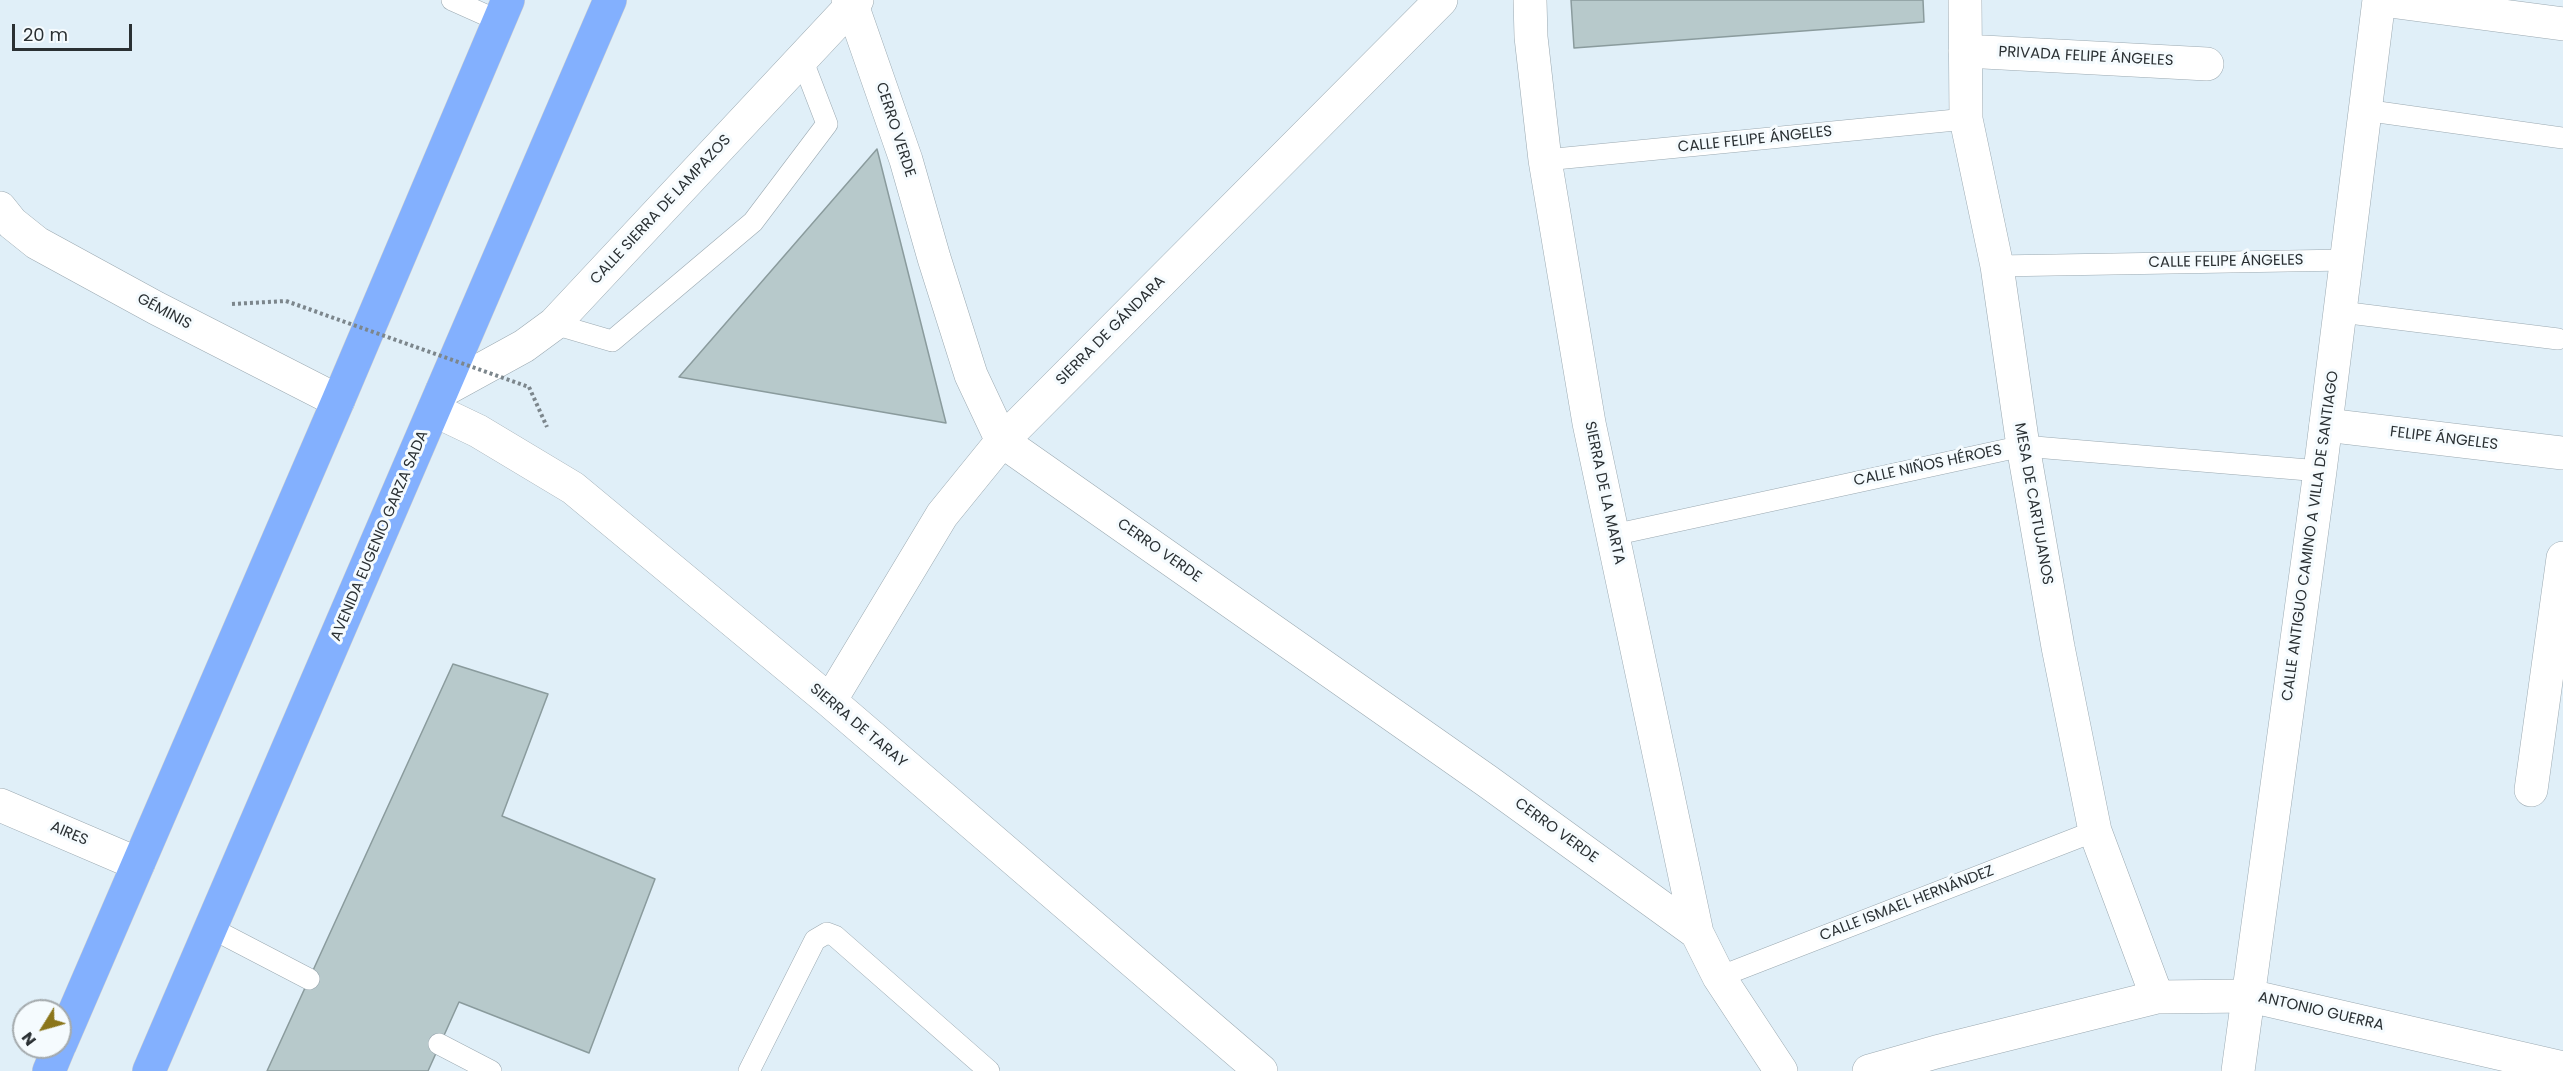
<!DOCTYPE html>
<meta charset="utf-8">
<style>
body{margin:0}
#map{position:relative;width:2563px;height:1071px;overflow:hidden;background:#e0eff8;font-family:Poppins,sans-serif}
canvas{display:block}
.north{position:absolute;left:12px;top:999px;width:60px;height:60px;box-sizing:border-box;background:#f5fbfe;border:2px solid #a4aaad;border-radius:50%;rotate:233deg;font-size:16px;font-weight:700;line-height:24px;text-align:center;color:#2a3033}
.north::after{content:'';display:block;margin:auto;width:21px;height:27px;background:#8b761b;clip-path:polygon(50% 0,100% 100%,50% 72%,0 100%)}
.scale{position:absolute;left:12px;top:24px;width:120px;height:27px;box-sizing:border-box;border:3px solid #2a3033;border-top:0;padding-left:8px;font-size:18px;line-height:21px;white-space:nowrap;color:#2a3033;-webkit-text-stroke:4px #f5fbfe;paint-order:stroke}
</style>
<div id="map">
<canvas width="2563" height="1071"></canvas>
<div class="north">N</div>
<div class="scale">20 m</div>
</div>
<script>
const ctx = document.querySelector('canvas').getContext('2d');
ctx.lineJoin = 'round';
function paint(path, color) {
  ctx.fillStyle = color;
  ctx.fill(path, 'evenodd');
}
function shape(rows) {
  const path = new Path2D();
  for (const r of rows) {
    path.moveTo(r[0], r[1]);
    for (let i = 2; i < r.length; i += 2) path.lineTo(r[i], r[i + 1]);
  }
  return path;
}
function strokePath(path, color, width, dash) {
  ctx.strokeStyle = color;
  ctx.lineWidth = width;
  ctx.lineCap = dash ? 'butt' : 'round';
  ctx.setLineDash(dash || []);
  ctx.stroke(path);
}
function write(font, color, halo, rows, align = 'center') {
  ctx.font = font + ' Poppins,sans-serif';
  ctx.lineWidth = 6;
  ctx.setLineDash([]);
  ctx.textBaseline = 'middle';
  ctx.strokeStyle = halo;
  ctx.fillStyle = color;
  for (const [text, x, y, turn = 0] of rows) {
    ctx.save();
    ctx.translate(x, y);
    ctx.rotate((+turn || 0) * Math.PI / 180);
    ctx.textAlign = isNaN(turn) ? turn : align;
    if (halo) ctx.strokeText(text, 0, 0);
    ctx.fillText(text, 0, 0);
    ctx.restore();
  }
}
const building = shape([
 [1571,0,1923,0,1924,22,1574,48,1571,0],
 [877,149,946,423,679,377,877,149],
 [453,664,548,694,502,816,655,879,589,1053,459,1002,428,1071,267,1071,453,664]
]);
const path = shape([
 [232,304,286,301],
 [529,387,547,427]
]);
const service = shape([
 [452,0,499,21],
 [2364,110,2563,138],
 [1545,160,1966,119],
 [1997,266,2347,260],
 [2341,312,2558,339],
 [554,324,612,341,753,222,827,124,802,59],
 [1613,535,2023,446,2320,471],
 [211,928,309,979],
 [1719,977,2095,831],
 [439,1044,491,1071],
 [749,1071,815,940,827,933,835,936,989,1071]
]);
const minor = shape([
 [848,0,852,5,906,160,934,258,971,375,1002,441,1487,781,1697,933],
 [1530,0,1531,37,1545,160,1589,423,1697,933,1719,977,1781,1071],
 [1965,0,1966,119,1997,266,2023,446,2058,647,2095,831,2157,997],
 [2382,0,2563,24],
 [1965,51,2207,64],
 [0,208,12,223,37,243,156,308,338,401],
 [442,391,524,346,554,324,857,0],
 [434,410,478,431,573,488,830,701,1261,1071],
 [2326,425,2563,453],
 [830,701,942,515,1002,441,1441,0],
 [2531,790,2563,558],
 [0,805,138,864],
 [1869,1071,1936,1052,2157,997,2250,996]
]);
const tertiary = shape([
 [2250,996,2563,1068],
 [2238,1071,2320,471,2379,0]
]);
const trunk = shape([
 [60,1045,338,401,508,0],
 [49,1071,59,1047],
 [149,1071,610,0]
]);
const pathBridge = shape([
 [286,301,529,387]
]);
const streetNames = [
 ["PRIVADA FELIPE ÁNGELES",2086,57,3],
 ["CERRO VERDE",895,130,72],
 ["CALLE FELIPE ÁNGELES",1755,140,-6],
 ["CALLE SIERRA DE LAMPAZOS",661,210,-47],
 ["CALLE FELIPE ÁNGELES",2226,262,-1],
 ["GÉMINIS",164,312,28],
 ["SIERRA DE GÁNDARA",1111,331,-45],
 ["FELIPE ÁNGELES",2444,439,7],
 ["CALLE NIÑOS HÉROES",1928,466,-12],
 ["SIERRA DE LA MARTA",1604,493,78],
 ["MESA DE CARTUJANOS",2033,504,80],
 ["AVENIDA EUGENIO GARZA SADA",380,536,-67],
 ["CALLE ANTIGUO CAMINO A VILLA DE SANTIAGO",2311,536,-82],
 ["CERRO VERDE",1159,551,35],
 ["SIERRA DE TARAY",858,726,40],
 ["CERRO VERDE",1556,831,36],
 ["AIRES",69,834,23],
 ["CALLE ISMAEL HERNÁNDEZ",1907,904,-21],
 ["ANTONIO GUERRA",2321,1012,13]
];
paint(building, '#b7c9cb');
strokePath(building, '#8a9b9d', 1.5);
strokePath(service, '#9ba9b1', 22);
strokePath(minor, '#9ba9b1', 34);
strokePath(tertiary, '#9ba9b1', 34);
strokePath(trunk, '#cccdce', 34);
strokePath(path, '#7c868c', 4, [3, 3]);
strokePath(service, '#fff', 21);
strokePath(minor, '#fff', 33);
strokePath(tertiary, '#fff', 33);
strokePath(trunk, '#83b0fe', 33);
strokePath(pathBridge, '#7c868c', 4, [3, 3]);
write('15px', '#2a3033', '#f5fbfe', streetNames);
</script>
